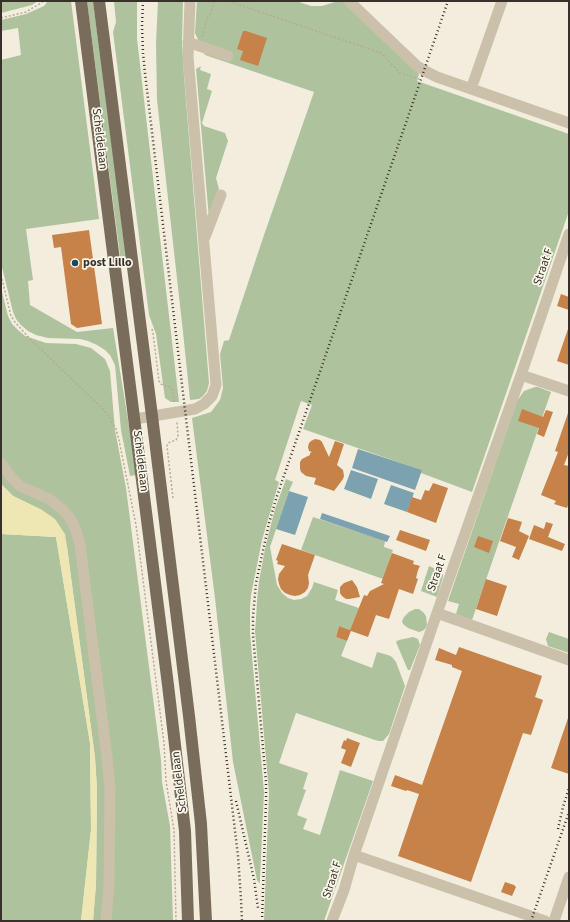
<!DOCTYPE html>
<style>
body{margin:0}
#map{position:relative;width:570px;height:922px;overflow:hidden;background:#f3edde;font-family:"Source Sans 3",sans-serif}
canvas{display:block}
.frame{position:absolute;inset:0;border:2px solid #383129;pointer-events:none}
</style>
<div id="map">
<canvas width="570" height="922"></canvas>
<div class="frame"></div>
</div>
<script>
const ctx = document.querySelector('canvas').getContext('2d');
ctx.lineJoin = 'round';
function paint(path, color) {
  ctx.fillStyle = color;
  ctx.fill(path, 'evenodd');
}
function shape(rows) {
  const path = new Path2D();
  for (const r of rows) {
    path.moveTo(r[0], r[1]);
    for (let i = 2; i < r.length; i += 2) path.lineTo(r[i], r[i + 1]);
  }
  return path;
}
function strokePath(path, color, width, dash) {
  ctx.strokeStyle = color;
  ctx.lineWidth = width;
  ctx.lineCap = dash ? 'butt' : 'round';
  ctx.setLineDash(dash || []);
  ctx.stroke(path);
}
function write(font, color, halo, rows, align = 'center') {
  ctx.font = font + ' "Source Sans 3",sans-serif';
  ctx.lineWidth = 3.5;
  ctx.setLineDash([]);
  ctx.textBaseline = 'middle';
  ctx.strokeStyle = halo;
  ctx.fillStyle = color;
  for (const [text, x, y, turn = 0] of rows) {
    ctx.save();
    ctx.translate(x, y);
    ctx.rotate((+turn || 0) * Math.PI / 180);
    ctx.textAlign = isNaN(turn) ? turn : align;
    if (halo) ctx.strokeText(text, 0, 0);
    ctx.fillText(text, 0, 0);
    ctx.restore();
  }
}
const green = shape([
 [1,1,38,1,32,5,1,13],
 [48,1,71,1,99,219,26,229,33,280,28,281,30,305,77,332,113,328,137,475,130,476,121,430,115,365,110,355,105,350,97,345,88,341,80,339,48,338,36,335,28,331,21,325,16,319,13,312,1,263,1,60,21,55,18,28,1,31,1,20,26,14,44,6],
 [87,1,93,1,127,261,121,263],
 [114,1,137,1,137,39,179,402,171,402,165,398,156,334,149,315,113,32,116,22],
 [158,1,183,1,182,41,184,76,209,383,207,391,203,396,199,399,190,400,183,332,157,100,156,43],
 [197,1,296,1,311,6,322,6,338,1,344,2,419,74,417,81,569,134,569,211,472,492,421,473,421,470,303,429,312,405,301,401,275,480,279,482,262,540,251,595,250,608,250,633,264,792,260,879,260,882,259,883,257,880,233,762,215,598,192,418,211,412,220,400,223,388,220,354,224,341,229,340,264,235,314,92,205,55,195,33],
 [201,66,200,70,211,74,207,89,212,91,202,123,204,126,225,133,228,141,216,178,219,189,209,218,196,69],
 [1,288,8,316,12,324,18,330,25,336,46,343,76,344,91,348,105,359,110,371,115,430,126,488,161,760,162,782,170,826,173,921,93,921,96,884,97,789,95,758,67,547,42,510,13,496,1,484],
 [535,387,538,387,551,392,472,620,456,614,459,604,448,601,517,401,524,391],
 [286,479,293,482,289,491,270,547,277,585,282,593,288,598,294,600,301,599,307,596,312,588,314,582,338,590,335,600,359,608,350,630,339,626,336,637,347,641,341,656,372,668,377,652,388,655,392,657,396,662,405,686,389,734,383,741,379,741,375,740,296,713,279,763,308,773,303,789,306,790,297,815,307,819,303,829,320,835,340,770,373,781,324,921,264,921,269,793,255,631,256,619,257,601,259,581,266,544,275,509],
 [313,517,385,541,384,547,393,550,383,579,301,550],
 [1,534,56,537,90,743,91,830,81,921,1,921],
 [429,566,440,571,443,575,443,577,437,597,421,591],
 [415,609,419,609,423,612,426,616,427,625,425,629,422,631,419,632,408,628,403,624,402,621,404,617,409,612],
 [549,632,569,639,569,653,548,646,546,639],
 [413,637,418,639,420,645,410,670,408,670,407,668,396,642,397,641,399,640]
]);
const sand = shape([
 [1,484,13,496,42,510,55,519,65,534,67,547,95,758,97,789,96,884,93,921,81,921,91,830,90,743,56,537,1,534]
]);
const water = shape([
 [358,449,422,470,415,490,352,468],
 [351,470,378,479,371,499,344,489],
 [391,485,414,493,407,512,384,504],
 [289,491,308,497,295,535,276,529],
 [322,513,390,536,387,542,320,519]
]);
const building = shape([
 [243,31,246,31,267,38,258,66,240,60,243,51,237,49],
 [89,230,102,324,77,328,71,324,61,247,54,248,52,235],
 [561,294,569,297,569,310,557,306],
 [568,329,569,329,569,365,557,361],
 [522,409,543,417,546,410,553,412,544,437,537,434,539,428,518,421],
 [568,413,569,413,569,452,564,465,569,466,569,503,567,508,554,504,556,501,541,495,558,452,555,451],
 [315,439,320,440,322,442,329,457,335,441,344,444,337,465,343,470,344,476,343,479,334,491,314,484,316,478,306,476,301,472,300,469,300,462,302,459,310,455,310,453,312,452,309,451,308,447,309,443,311,441],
 [433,483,448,488,436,523,407,512,412,497,421,500,425,490,429,491],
 [508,518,522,522,519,531,529,536,519,560,512,557,516,547,500,541],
 [546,522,553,524,548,537,565,544,562,551,529,539,534,525,544,529],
 [400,530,430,540,426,551,396,540],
 [478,536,493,541,489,553,474,547],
 [282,544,315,555,308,575,309,583,308,588,305,592,300,595,295,596,290,595,285,593,281,589,279,584,278,579,279,574,285,566,277,564,278,561,276,560],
 [392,553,414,561,413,564,420,566,418,570,416,578,418,579,413,594,399,589,389,619,376,615,368,637,351,631,347,641,336,637,339,626,350,630,364,595,367,596,370,591,384,584,381,583],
 [486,579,507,586,497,616,476,609],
 [352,580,357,587,360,597,349,599,346,599,342,596,340,593,340,587,344,583],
 [459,647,542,676,535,697,543,700,531,735,523,733,471,882,398,856,419,794,407,790,406,791,391,786,395,775,422,785,462,671,452,667,452,665,435,660,439,648,456,655],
 [568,718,569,718,569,774,551,768],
 [347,738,360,743,351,767,341,763,346,750,341,748,344,740,346,741],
 [505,882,514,885,516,887,512,896,501,892]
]);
const path = shape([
 [228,1,381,53,400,73,419,79],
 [1,18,26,12,44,1],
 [202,37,207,18,211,13,214,1],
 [1,275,11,316,15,322,31,340,102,408,109,417,116,429,119,440,136,525,164,743,166,781,174,830,176,921],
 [152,329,153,333,159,381,161,384,170,387,173,391,174,402],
 [173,498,167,446,168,443,176,440,178,436,177,422]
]);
const minor = shape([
 [349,1,417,66,427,72,437,77,569,123],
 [188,42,228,56],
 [471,89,502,1],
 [205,237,221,195],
 [521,375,569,391],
 [135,419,195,409,204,404,212,396,216,385,188,57,190,1],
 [1,463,11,477,20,486,49,499,63,510,70,518,76,530,80,545,107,757,110,788,109,885,106,921],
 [437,613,569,660],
 [354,855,545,921],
 [332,921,344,890,354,855,437,613,521,375,569,234],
 [554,921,569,877]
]);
const major = shape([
 [81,1,168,685,185,831,188,921],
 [99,1,152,416,189,716,201,824,206,921]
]);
const rail = shape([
 [143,1,142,26,143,53,145,73,238,856,241,899,242,921],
 [236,801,254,879,258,908],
 [558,829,563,807,569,788],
 [262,921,266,801,266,782,253,635,253,617,256,583,269,523,277,496,448,1],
 [531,921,569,812]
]);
const markers = [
 [75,263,4,"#1e495a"]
];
const streetNames = [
 ["Scheldelaan",99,139,83],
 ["Straat F",544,267,-71],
 ["Scheldelaan",140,461,83],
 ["Straat F",438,573,-71],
 ["Scheldelaan",180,782,-97],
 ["Straat F",333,880,-72]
];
const poiNames = [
 ["post Lillo",83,263]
];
paint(green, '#aec29d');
paint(sand, '#eee7b4');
paint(water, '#7ca2b0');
paint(building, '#c68248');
strokePath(path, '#b7aa93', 1.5, [2, 2]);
strokePath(minor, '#cbc0a9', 11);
strokePath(major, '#7a6c5a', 12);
strokePath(rail, '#383129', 2.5, [1, 3]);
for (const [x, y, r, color] of markers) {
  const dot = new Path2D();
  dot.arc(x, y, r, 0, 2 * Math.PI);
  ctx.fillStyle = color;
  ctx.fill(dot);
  strokePath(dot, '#faf6ea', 1.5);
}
write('12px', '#383129', '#faf6ea', streetNames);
write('bold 12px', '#383129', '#faf6ea', poiNames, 'left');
</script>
